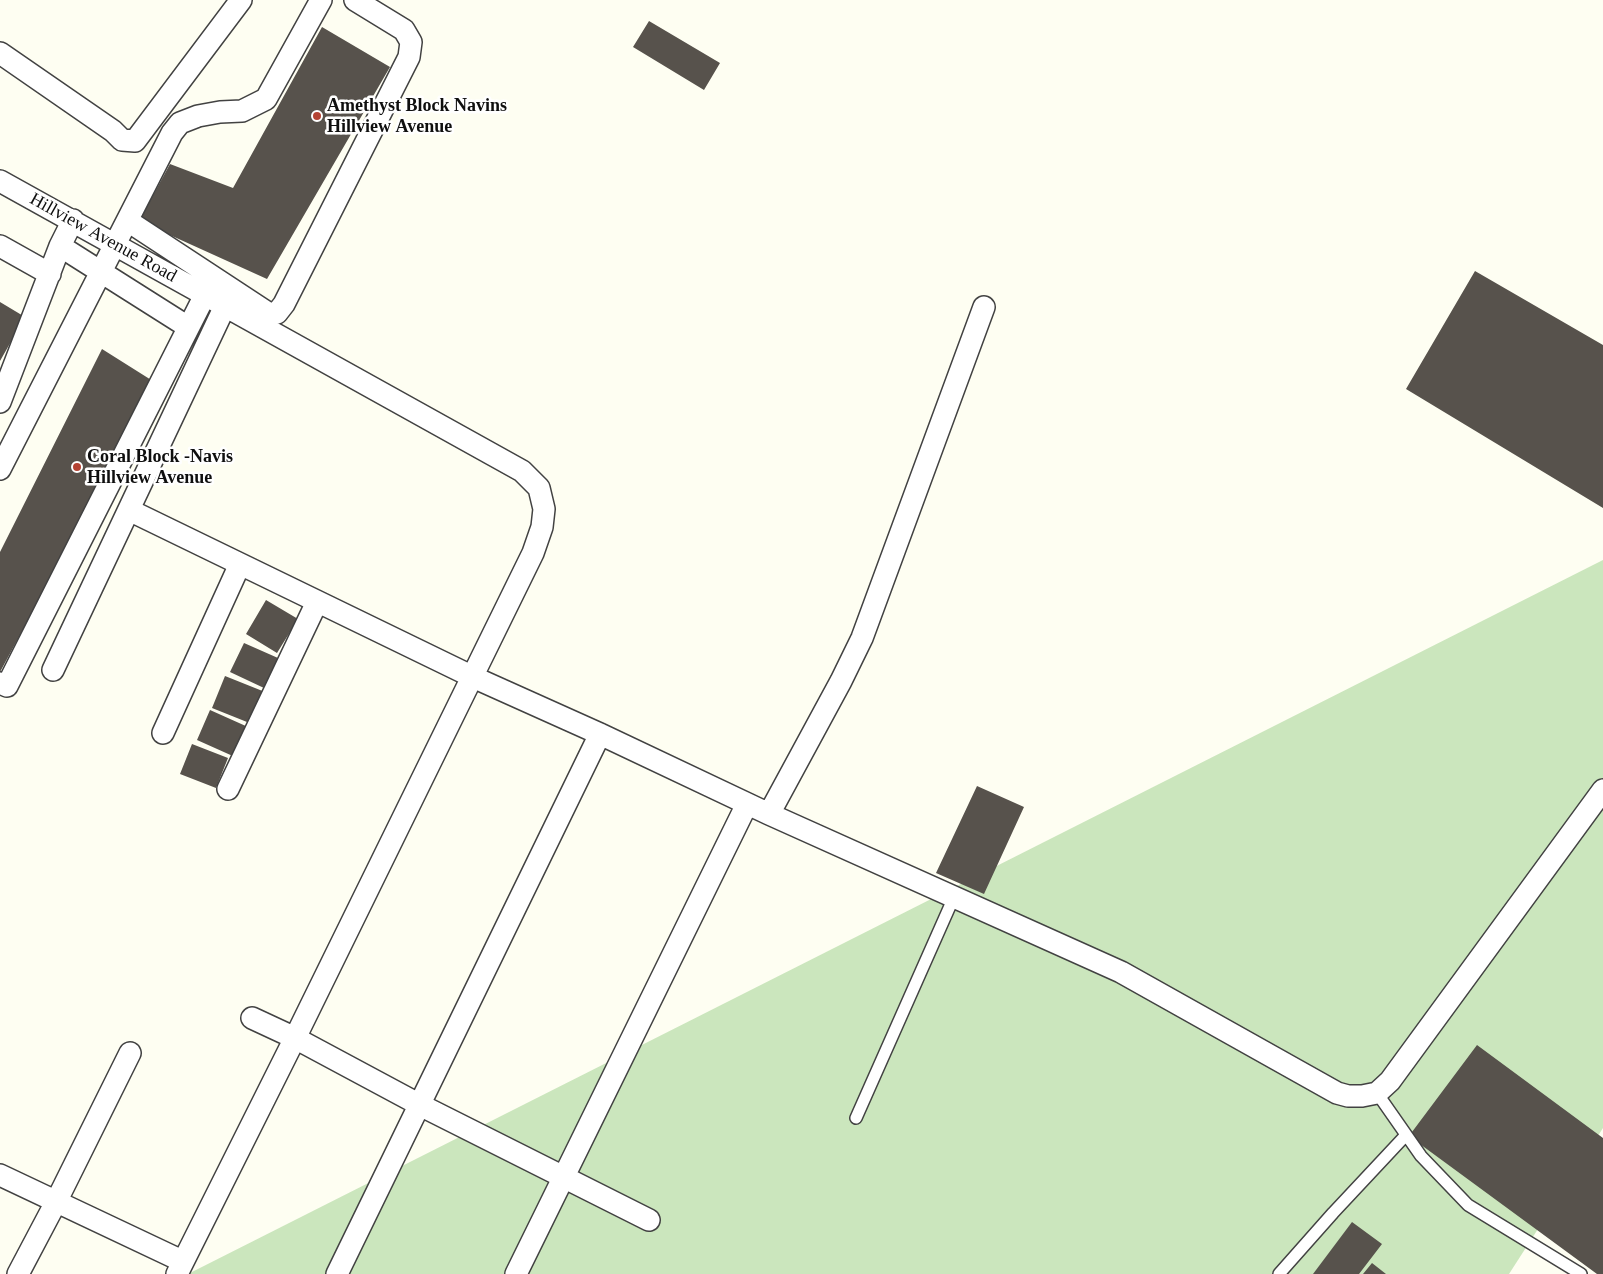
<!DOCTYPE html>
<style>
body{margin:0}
canvas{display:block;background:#fefef2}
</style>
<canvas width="1603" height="1274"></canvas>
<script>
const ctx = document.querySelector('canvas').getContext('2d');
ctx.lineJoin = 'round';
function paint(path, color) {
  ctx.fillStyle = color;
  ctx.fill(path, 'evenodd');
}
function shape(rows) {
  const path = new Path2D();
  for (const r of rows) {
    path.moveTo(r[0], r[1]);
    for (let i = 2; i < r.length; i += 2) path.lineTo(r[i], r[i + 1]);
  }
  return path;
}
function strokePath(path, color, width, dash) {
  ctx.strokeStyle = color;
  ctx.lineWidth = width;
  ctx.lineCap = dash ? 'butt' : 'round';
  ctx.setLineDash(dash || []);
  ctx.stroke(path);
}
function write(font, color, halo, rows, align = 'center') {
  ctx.font = font + ' "Times New Roman",serif';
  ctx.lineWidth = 5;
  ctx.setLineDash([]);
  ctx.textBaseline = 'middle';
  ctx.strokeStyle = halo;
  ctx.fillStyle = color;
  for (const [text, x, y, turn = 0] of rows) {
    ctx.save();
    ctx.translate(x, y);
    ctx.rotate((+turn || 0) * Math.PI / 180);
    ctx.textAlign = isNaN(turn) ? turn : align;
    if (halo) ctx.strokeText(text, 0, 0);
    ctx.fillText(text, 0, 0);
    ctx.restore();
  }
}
const green = shape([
 [1603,560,1603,1128,1509,1274,188,1274]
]);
const building = shape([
 [649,21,720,63,704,90,633,47],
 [322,27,390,67,267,279,139,221,170,164,233,188],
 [1475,271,1603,345,1603,508,1406,389],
 [0,302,25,317,0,361],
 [102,349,156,383,0,672,0,552],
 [266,600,298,619,277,653,246,634],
 [244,643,278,658,264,688,230,672],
 [225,676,265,692,252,724,212,708],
 [210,710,248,727,235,757,197,740],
 [192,744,228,758,216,788,180,774],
 [977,786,1024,807,984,894,936,873],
 [1477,1045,1603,1138,1603,1274,1597,1274,1409,1136],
 [1352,1222,1382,1244,1359,1274,1313,1274],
 [1372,1263,1386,1274,1363,1274]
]);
const lane = shape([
 [1377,1093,1421,1156,1468,1205,1581,1274],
 [856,1118,954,897],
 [1279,1274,1333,1213,1406,1135]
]);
const street = shape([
 [0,53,113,131,122,140,135,141,241,0],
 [0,181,522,471,539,488,544,509,542,527,533,553,295,1038,177,1274],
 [128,221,268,313,277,313,284,304,409,57,411,42,404,30,355,0],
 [0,246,50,274],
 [60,246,188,327],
 [0,402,60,246,73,220],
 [0,469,172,133,180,123,198,116,220,112,242,111,266,99,321,0],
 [129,510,473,677,600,734,769,814,1121,972,1337,1093,1348,1096,1362,1096,1377,1093,1390,1081,1603,790],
 [53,670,225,306],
 [0,683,7,686,205,295],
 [163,733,240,564],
 [228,789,317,602],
 [769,814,841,681,862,638,984,307],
 [252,1018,295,1038,420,1105,649,1220],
 [0,1175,182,1261],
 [18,1274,56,1202,130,1053],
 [337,1274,600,734],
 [516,1274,747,804]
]);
const markers = [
 [317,116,5,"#b44232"],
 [77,467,5,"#b44232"]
];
const poiNames = [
 ["Amethyst Block Navins",327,106],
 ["Hillview Avenue",327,127],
 ["Coral Block -Navis",87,457],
 ["Hillview Avenue",87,478]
];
const streetNames = [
 ["Hillview Avenue Road",103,238,29]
];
paint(green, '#cbe6bd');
paint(building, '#57524c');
strokePath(lane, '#424242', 14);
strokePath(street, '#424242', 24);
strokePath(lane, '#fff', 11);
strokePath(street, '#fff', 21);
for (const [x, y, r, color] of markers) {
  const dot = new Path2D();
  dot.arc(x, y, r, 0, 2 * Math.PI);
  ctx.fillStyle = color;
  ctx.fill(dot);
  strokePath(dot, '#fff', 2);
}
write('bold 18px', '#0f0f0f', '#fff', poiNames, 'left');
write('18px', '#0f0f0f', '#fff', streetNames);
</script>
